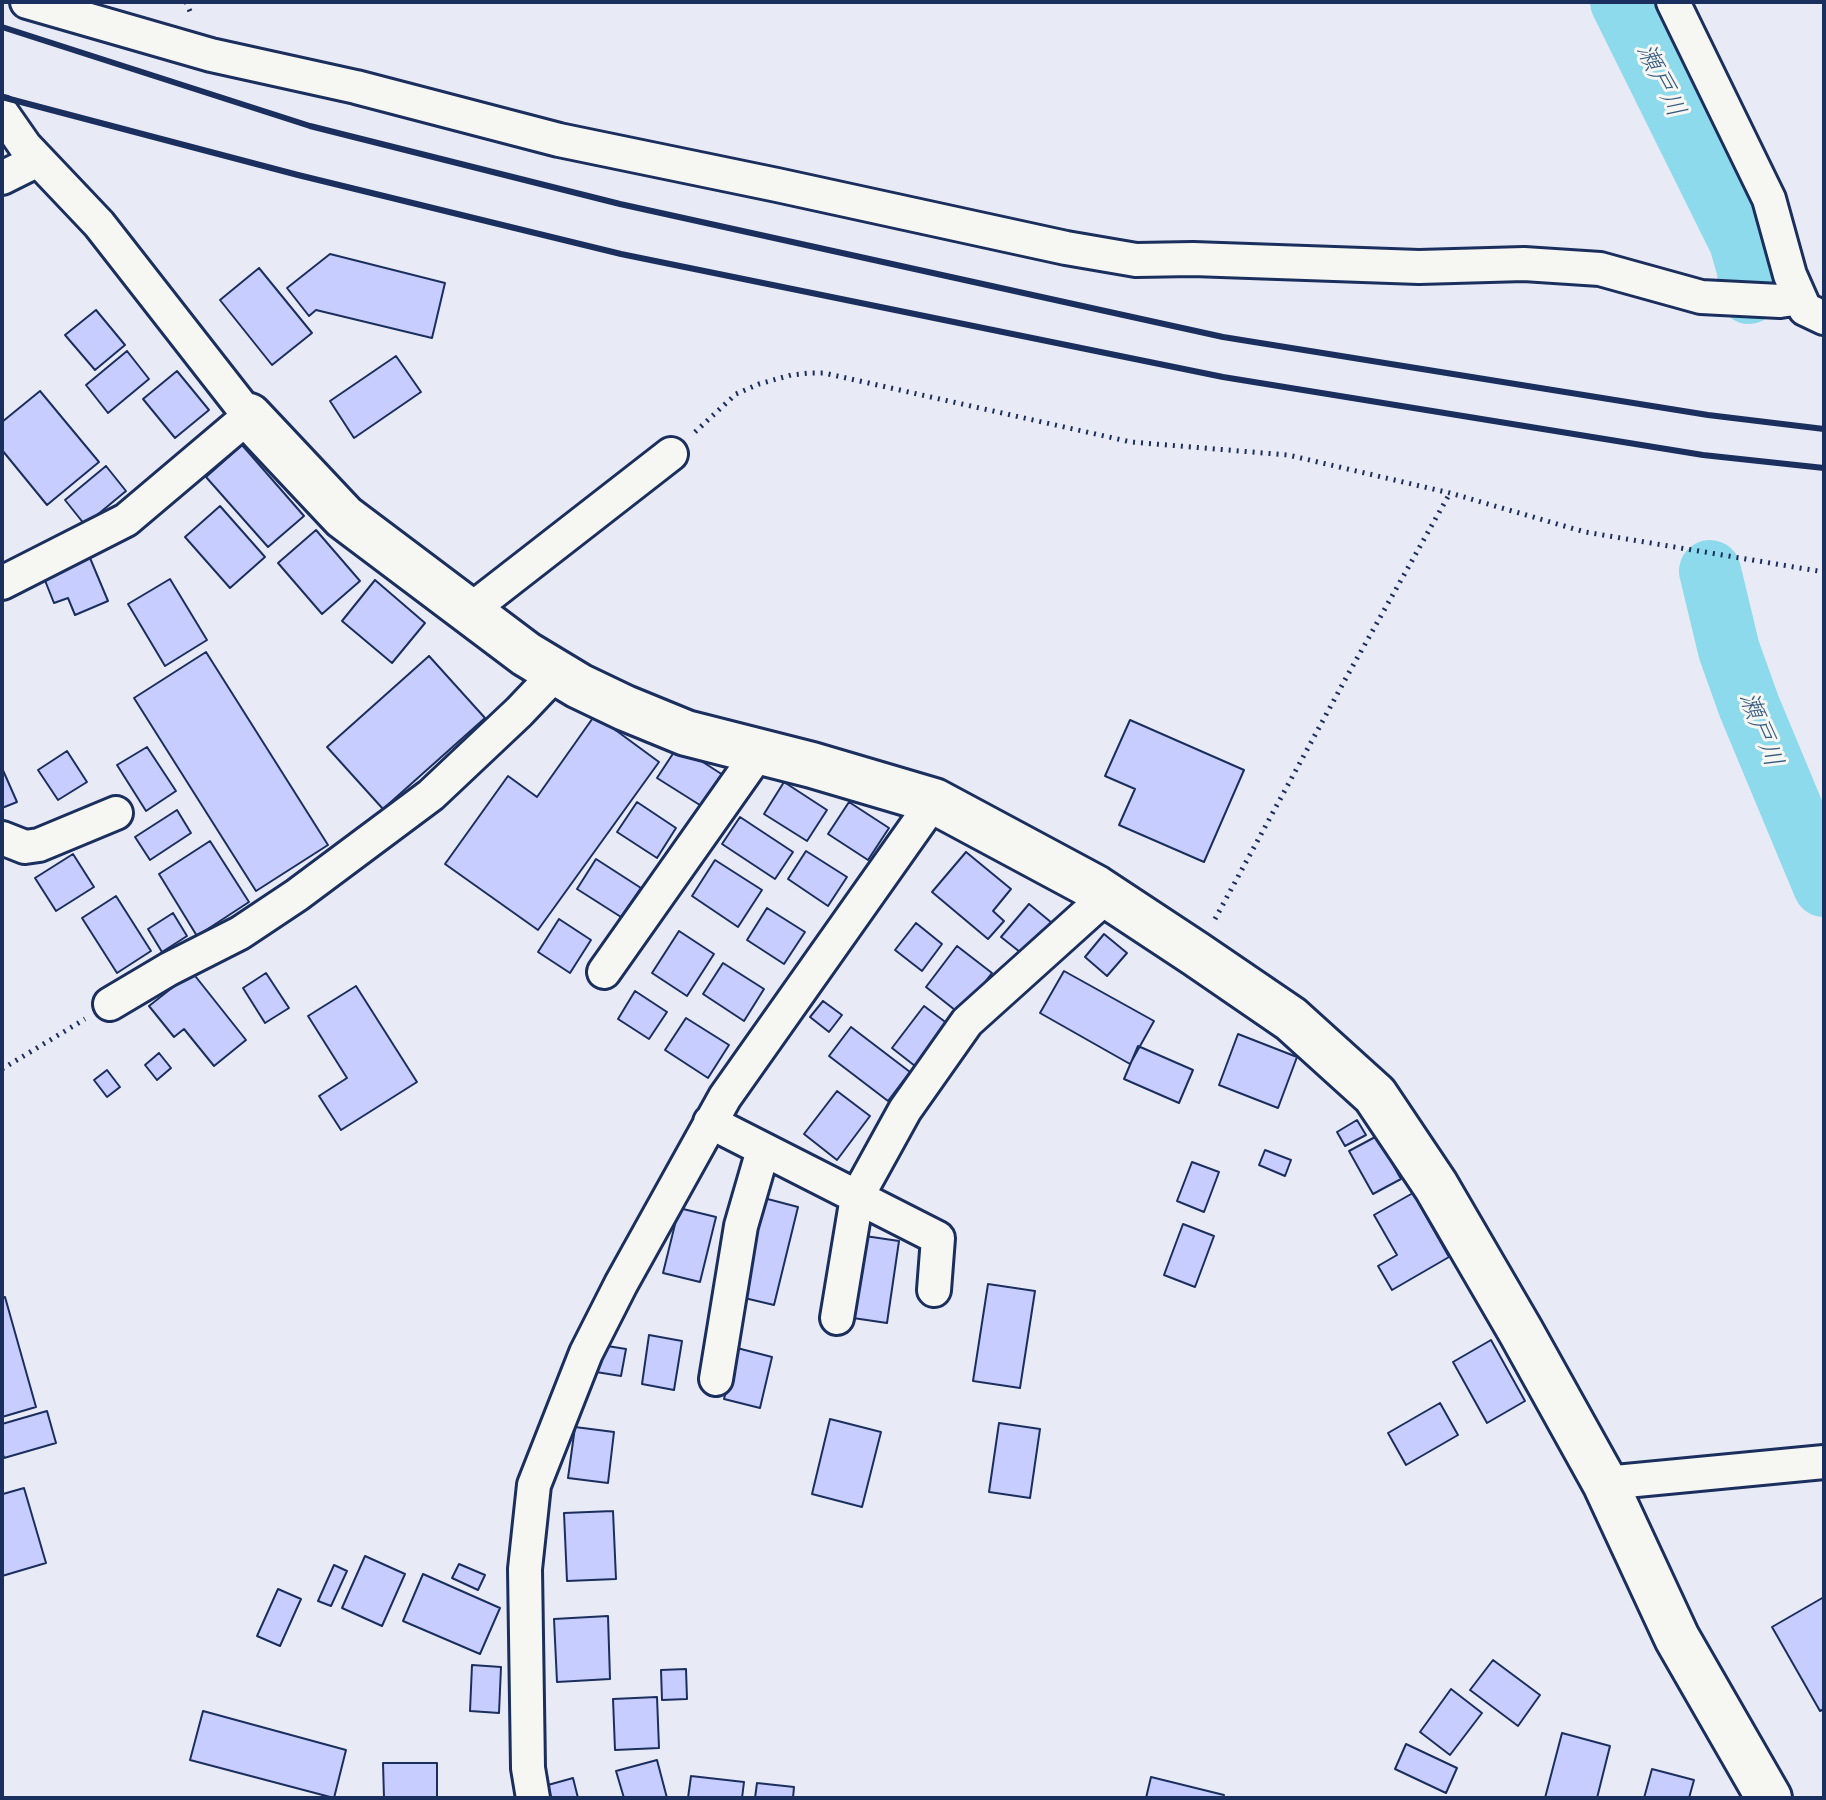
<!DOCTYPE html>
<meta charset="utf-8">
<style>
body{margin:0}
#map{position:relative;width:1826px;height:1800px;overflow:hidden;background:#e8eaf6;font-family:Sriracha,sans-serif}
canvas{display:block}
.frame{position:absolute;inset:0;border:4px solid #1b2f5e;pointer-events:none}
</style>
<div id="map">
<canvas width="1826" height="1800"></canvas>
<div class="frame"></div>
</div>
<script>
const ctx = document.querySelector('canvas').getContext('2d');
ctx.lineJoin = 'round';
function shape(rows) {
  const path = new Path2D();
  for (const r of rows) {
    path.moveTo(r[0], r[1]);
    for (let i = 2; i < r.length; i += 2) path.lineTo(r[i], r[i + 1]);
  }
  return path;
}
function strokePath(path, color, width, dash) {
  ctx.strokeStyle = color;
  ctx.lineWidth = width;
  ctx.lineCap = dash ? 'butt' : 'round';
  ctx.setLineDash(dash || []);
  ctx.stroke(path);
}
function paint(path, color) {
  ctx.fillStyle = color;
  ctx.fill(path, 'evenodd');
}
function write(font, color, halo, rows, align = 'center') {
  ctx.font = font + ' Sriracha,"Klee One",sans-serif';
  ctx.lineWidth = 6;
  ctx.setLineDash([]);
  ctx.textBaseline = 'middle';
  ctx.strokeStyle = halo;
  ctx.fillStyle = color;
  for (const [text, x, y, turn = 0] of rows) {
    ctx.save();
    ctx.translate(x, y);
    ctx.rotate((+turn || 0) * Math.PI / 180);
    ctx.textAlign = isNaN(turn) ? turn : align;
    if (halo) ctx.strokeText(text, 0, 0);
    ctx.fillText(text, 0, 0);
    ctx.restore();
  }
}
const river = shape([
 [1621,2,1740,242,1748,270,1749,293],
 [1710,571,1729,650,1749,706,1824,886]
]);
const building = shape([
 [330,254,445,283,432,338,316,310,309,316,287,288,330,254],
 [259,268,312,333,272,365,220,300,259,268],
 [96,310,125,345,95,370,65,335,96,310],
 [127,351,149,379,108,413,86,385,127,351],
 [396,356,421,392,354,438,330,401,396,356],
 [177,371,209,410,175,438,143,399,177,371],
 [40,391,99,462,47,505,2,450,2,422,40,391],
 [242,445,304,516,268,547,206,477,242,445],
 [106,466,126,491,85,525,65,500,106,466],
 [220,506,265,557,230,588,185,537,220,506],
 [316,530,360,581,322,614,278,563,316,530],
 [90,558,108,601,75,615,68,598,54,603,44,578,90,558],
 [170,579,207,640,165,666,128,604,170,579],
 [375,580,425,623,392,663,342,621,375,580],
 [206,652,328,845,256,891,134,698,206,652],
 [429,656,485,718,383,809,327,747,429,656],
 [595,715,659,762,538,930,445,864,508,776,537,797,595,715],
 [1130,720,1244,770,1204,862,1119,825,1135,789,1105,776,1130,720],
 [678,746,723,775,703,807,657,778,678,746],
 [147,747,176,791,146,811,117,765,147,747],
 [67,751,87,782,58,800,38,770,67,751],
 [2,768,17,802,2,808,2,768],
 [784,782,827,810,807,841,764,814,784,782],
 [637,802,676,828,657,858,617,832,637,802],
 [849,802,889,828,868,860,828,834,849,802],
 [177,810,191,833,150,860,135,837,177,810],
 [740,817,793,852,775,879,722,844,740,817],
 [210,841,249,902,197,936,159,874,210,841],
 [806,851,847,877,828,906,788,879,806,851],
 [966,852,1011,889,993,911,1004,921,988,939,932,892,966,852],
 [73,854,94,887,56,911,35,878,73,854],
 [596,859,641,888,621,917,577,889,596,859],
 [715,860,762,890,738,927,692,896,715,860],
 [116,896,151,951,117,973,82,918,116,896],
 [1029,904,1052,923,1025,956,1001,937,1029,904],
 [767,908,805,932,784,964,747,940,767,908],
 [173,913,187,936,162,952,148,929,173,913],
 [559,919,591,940,570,973,538,952,559,919],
 [916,923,942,944,922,971,895,950,916,923],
 [679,931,714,954,687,996,652,973,679,931],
 [1104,934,1127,953,1107,976,1085,957,1104,934],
 [957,946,992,973,960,1014,926,987,957,946],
 [723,963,764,989,744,1021,703,994,723,963],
 [1064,971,1154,1021,1130,1064,1040,1013,1064,971],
 [192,972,246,1040,214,1066,184,1029,174,1037,149,1006,192,972],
 [266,973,289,1008,265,1023,243,988,266,973],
 [356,986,417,1082,341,1130,319,1096,347,1078,308,1016,356,986],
 [635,991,667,1012,649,1039,618,1019,635,991],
 [823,1001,842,1015,829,1032,810,1017,823,1001],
 [924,1006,948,1024,915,1066,892,1048,924,1006],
 [686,1018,729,1045,708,1078,665,1050,686,1018],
 [851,1027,910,1072,888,1101,829,1056,851,1027],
 [1238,1034,1297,1057,1278,1108,1219,1085,1238,1034],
 [1138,1046,1193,1070,1179,1103,1124,1079,1138,1046],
 [159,1053,171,1068,157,1080,145,1065,159,1053],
 [107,1070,120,1087,107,1097,94,1080,107,1070],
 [837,1091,870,1116,837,1160,804,1134,837,1091],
 [1357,1120,1366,1135,1345,1146,1337,1132,1357,1120],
 [1377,1136,1401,1179,1373,1194,1349,1151,1377,1136],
 [1265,1150,1291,1160,1285,1176,1259,1165,1265,1150],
 [1192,1162,1219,1172,1204,1212,1177,1201,1192,1162],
 [1413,1193,1449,1257,1392,1290,1378,1266,1397,1255,1374,1215,1413,1193],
 [760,1197,798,1207,774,1305,736,1296,760,1197],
 [679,1208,716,1217,700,1282,663,1273,679,1208],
 [1183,1224,1214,1236,1195,1287,1164,1275,1183,1224],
 [865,1236,899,1241,887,1323,853,1318,865,1236],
 [988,1284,1035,1291,1020,1388,973,1381,988,1284],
 [5,1297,36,1407,2,1417,2,1298,5,1297],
 [649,1335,682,1341,674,1390,642,1384,649,1335],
 [1491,1340,1525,1401,1487,1423,1453,1362,1491,1340],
 [601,1345,626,1349,621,1376,596,1372,601,1345],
 [737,1348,772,1357,760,1408,724,1399,737,1348],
 [1440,1403,1458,1435,1406,1465,1388,1433,1440,1403],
 [47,1411,56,1443,4,1458,2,1451,2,1424,47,1411],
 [830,1419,881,1432,862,1507,812,1494,830,1419],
 [999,1423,1040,1429,1030,1498,989,1492,999,1423],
 [575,1427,614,1432,608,1483,568,1478,575,1427],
 [24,1488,46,1563,2,1576,2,1489,3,1494,24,1488],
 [613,1511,616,1579,567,1581,564,1513,613,1511],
 [365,1556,405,1574,382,1626,342,1608,365,1556],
 [459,1564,485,1575,478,1590,452,1578,459,1564],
 [334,1565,347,1571,331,1606,318,1601,334,1565],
 [423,1574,500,1608,480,1654,403,1621,423,1574],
 [278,1589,301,1599,280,1646,257,1636,278,1589],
 [1824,1597,1824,1709,1820,1711,1772,1627,1824,1597],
 [608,1616,610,1679,557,1682,554,1619,608,1616],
 [1493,1660,1540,1695,1518,1726,1470,1690,1493,1660],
 [472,1665,501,1667,499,1713,470,1711,472,1665],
 [686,1669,687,1699,662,1700,661,1670,686,1669],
 [1451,1689,1482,1713,1450,1755,1420,1732,1451,1689],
 [657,1697,659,1748,615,1750,613,1699,657,1697],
 [203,1711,346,1750,334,1798,190,1760,203,1711],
 [1562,1733,1610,1746,1597,1798,1545,1798,1562,1733],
 [1406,1744,1457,1768,1446,1793,1395,1769,1406,1744],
 [657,1760,667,1798,624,1798,616,1771,657,1760],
 [383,1763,437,1763,437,1798,384,1798,383,1763],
 [1652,1769,1694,1780,1689,1798,1644,1798,1652,1769],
 [691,1776,744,1782,742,1798,688,1798,691,1776],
 [1151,1777,1224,1795,1223,1798,1146,1798,1151,1777],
 [573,1778,578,1798,551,1798,548,1785,573,1778],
 [757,1783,794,1787,793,1798,755,1798,757,1783]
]);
const path = shape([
 [186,2,192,16],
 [695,432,736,394,759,384,791,375,810,373,824,373,1131,442,1288,455,1450,493,1585,532,1824,572],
 [1215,919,1346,678,1450,493],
 [2,1069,85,1019]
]);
const street = shape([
 [27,2,211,55,356,87,559,140,777,185,1066,248,1136,260,1193,259,1419,267,1524,264,1600,269,1701,297,1780,301,1800,298],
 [1673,2,1769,199,1790,275,1805,309,1824,318],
 [2,113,25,146,99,224,249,416,126,520,2,583],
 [2,178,38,160],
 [468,612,671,454],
 [2,838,25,847,39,845,116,813],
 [604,972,759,752],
 [110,1004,169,969,240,933,297,895,431,795,519,712,557,672],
 [710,1122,938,1238,934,1290],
 [837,1318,857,1197,905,1110,967,1022,1108,895],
 [716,1379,741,1226,763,1150],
 [1605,1483,1824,1462],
 [533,1798,528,1768,525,1569,534,1485,586,1353,621,1284,725,1097,934,801]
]);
const secondary = shape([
 [249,416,344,517,526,654,579,686,625,708,686,733,812,765,934,801,1096,888,1196,954,1291,1019,1375,1095,1436,1186,1521,1332,1605,1483,1677,1638,1769,1798]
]);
const rail = shape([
 [2,27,310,126,620,204,1223,337,1708,415,1824,429],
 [2,97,298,175,621,254,1223,377,1703,455,1824,468]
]);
const waterNames = [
 ["瀬戸川",1660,81,64],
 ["瀬戸川",1760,730,69]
];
strokePath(river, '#8cdaeb', 62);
paint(building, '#c8cdff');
strokePath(building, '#1b2f5e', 2);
strokePath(street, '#1b2f5e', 38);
strokePath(secondary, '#1b2f5e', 50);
strokePath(path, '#1b2f5e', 5, [2, 6]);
strokePath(street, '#f6f6f2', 32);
strokePath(secondary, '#f6f6f2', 44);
strokePath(rail, '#1b2f5e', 6);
write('italic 26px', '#375a81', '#f6f6f2', waterNames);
</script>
